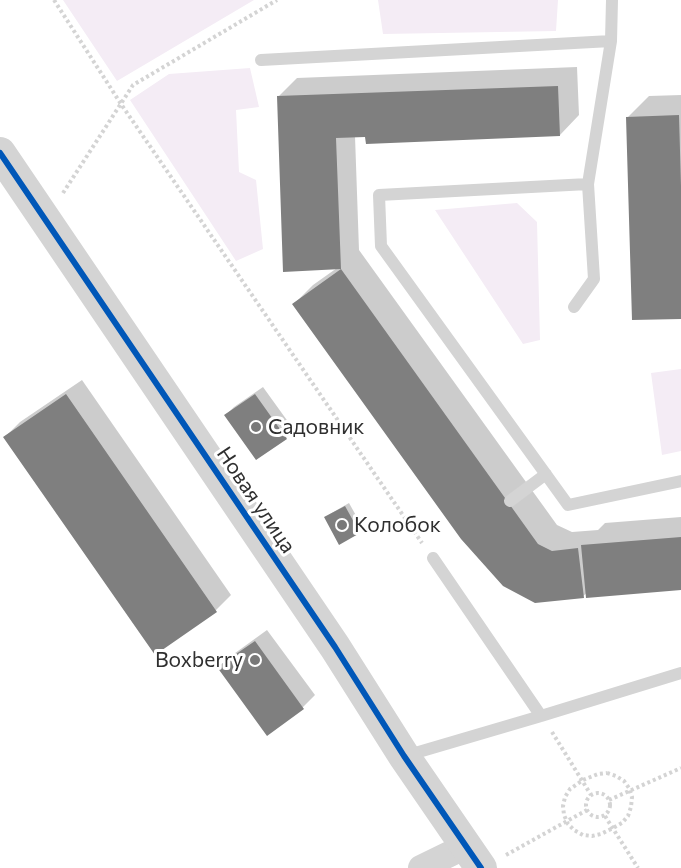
<!DOCTYPE html>
<meta charset="utf-8">
<style>
body{margin:0}
canvas{display:block;background:#fff}
</style>
<canvas width="681" height="868"></canvas>
<script>
const ctx = document.querySelector('canvas').getContext('2d');
ctx.lineJoin = 'round';
function paint(path, color) {
  ctx.fillStyle = color;
  ctx.fill(path, 'evenodd');
}
function shape(rows) {
  const path = new Path2D();
  for (const r of rows) {
    if (r.length === 3) {
      path.moveTo(r[0] + r[2], r[1]);
      path.arc(r[0], r[1], r[2], 0, 2 * Math.PI);
      continue;
    }
    path.moveTo(r[0], r[1]);
    for (let i = 2; i < r.length; i += 2) path.lineTo(r[i], r[i + 1]);
  }
  return path;
}
function strokePath(path, color, width, dash) {
  ctx.strokeStyle = color;
  ctx.lineWidth = width;
  ctx.lineCap = dash ? 'butt' : 'round';
  ctx.setLineDash(dash || []);
  ctx.stroke(path);
}
function write(font, color, halo, rows, align = 'center') {
  ctx.font = font + ' Commissioner,sans-serif';
  ctx.lineWidth = 6;
  ctx.setLineDash([]);
  ctx.textBaseline = 'middle';
  ctx.strokeStyle = halo;
  ctx.fillStyle = color;
  for (const [text, x, y, turn = 0] of rows) {
    ctx.save();
    ctx.translate(x, y);
    ctx.rotate((+turn || 0) * Math.PI / 180);
    ctx.textAlign = isNaN(turn) ? turn : align;
    if (halo) ctx.strokeText(text, 0, 0);
    ctx.fillText(text, 0, 0);
    ctx.restore();
  }
}
const green = shape([
 [63,0,254,0,117,81],
 [378,0,558,0,556,31,383,34],
 [250,68,259,107,236,110,239,172,256,180,263,249,236,261,130,100,169,74],
 [517,203,537,222,540,340,523,344,435,210],
 [681,369,681,451,662,455,651,373]
]);
const shadow = shape([
 [577,67,579,115,560,135,355,136,359,250,557,525,572,532,598,530,605,523,681,517,681,588,587,593,583,596,294,304,313,285,337,268,278,97,297,78],
 [681,95,681,318,628,117,649,96],
 [82,380,231,595,216,610,155,653,5,437,20,422],
 [263,387,294,430,286,438,226,415,234,407],
 [349,503,363,528,359,532,326,518,330,514],
 [267,630,315,695,303,707,267,734,219,668,231,656]
]);
const building = shape([
 [558,86,560,136,366,144,365,137,336,138,341,269,283,272,277,96],
 [679,115,681,186,681,319,632,320,626,117],
 [341,269,538,544,552,551,578,548,584,598,535,603,503,586,461,539,292,304],
 [66,394,217,612,155,655,3,437],
 [255,394,287,439,256,460,224,415],
 [345,506,360,533,339,545,324,517],
 [681,537,681,590,586,598,581,545],
 [255,641,304,709,267,736,217,667]
]);
const path = shape([
 [54,0,121,104,422,543],
 [63,193,133,85,277,0],
 [552,732,591,795],
 [607,773,616,776,624,781,629,788,632,797,631,807,628,816,622,823,613,828,601,834,592,836,583,835,574,830,568,824,564,815,563,806,565,797,570,789,583,780,598,774,607,773],
 [598,805,12],
 [609,800,681,768],
 [605,816,638,868],
 [506,855,587,810]
]);
const service = shape([
 [611,41,588,184,379,195,381,246,568,505,681,481],
 [261,60,611,41,612,0],
 [574,307,594,279,588,184],
 [510,501,546,474],
 [433,558,541,716],
 [405,756,541,716,681,673]
]);
const minor = shape([
 [421,868,466,846]
]);
const tertiary = shape([
 [0,153,335,647,404,756,481,868]
]);
const cycleway = shape([
 [0,153,335,647,404,756,481,868]
]);
const markers = [
 [256,427,6,"#787878"],
 [342,525,6,"#787878"],
 [255,660,6,"#787878"]
];
const poiNames = [
 ["Садовник",268,427],
 ["Колобок",354,525],
 ["Boxberry",243,660,"right"]
];
const streetNames = [
 ["Новая улица",256,500,56]
];
paint(green, '#f4ecf5');
paint(shadow, '#0003');
paint(building, '#7f7f7f');
strokePath(path, '#d4d4d4', 4, [3, 3]);
strokePath(service, '#d4d4d4', 12);
strokePath(minor, '#d4d4d4', 26);
strokePath(tertiary, '#d4d4d4', 32);
strokePath(cycleway, '#0057b8', 6);
for (const [x, y, r, color] of markers) {
  const dot = new Path2D();
  dot.arc(x, y, r, 0, 2 * Math.PI);
  ctx.fillStyle = color;
  ctx.fill(dot);
  strokePath(dot, '#fff', 2);
}
write('21px', '#2f2f2f', '#fff', poiNames, 'left');
write('21px', '#2f2f2f', '#fff', streetNames);
</script>
